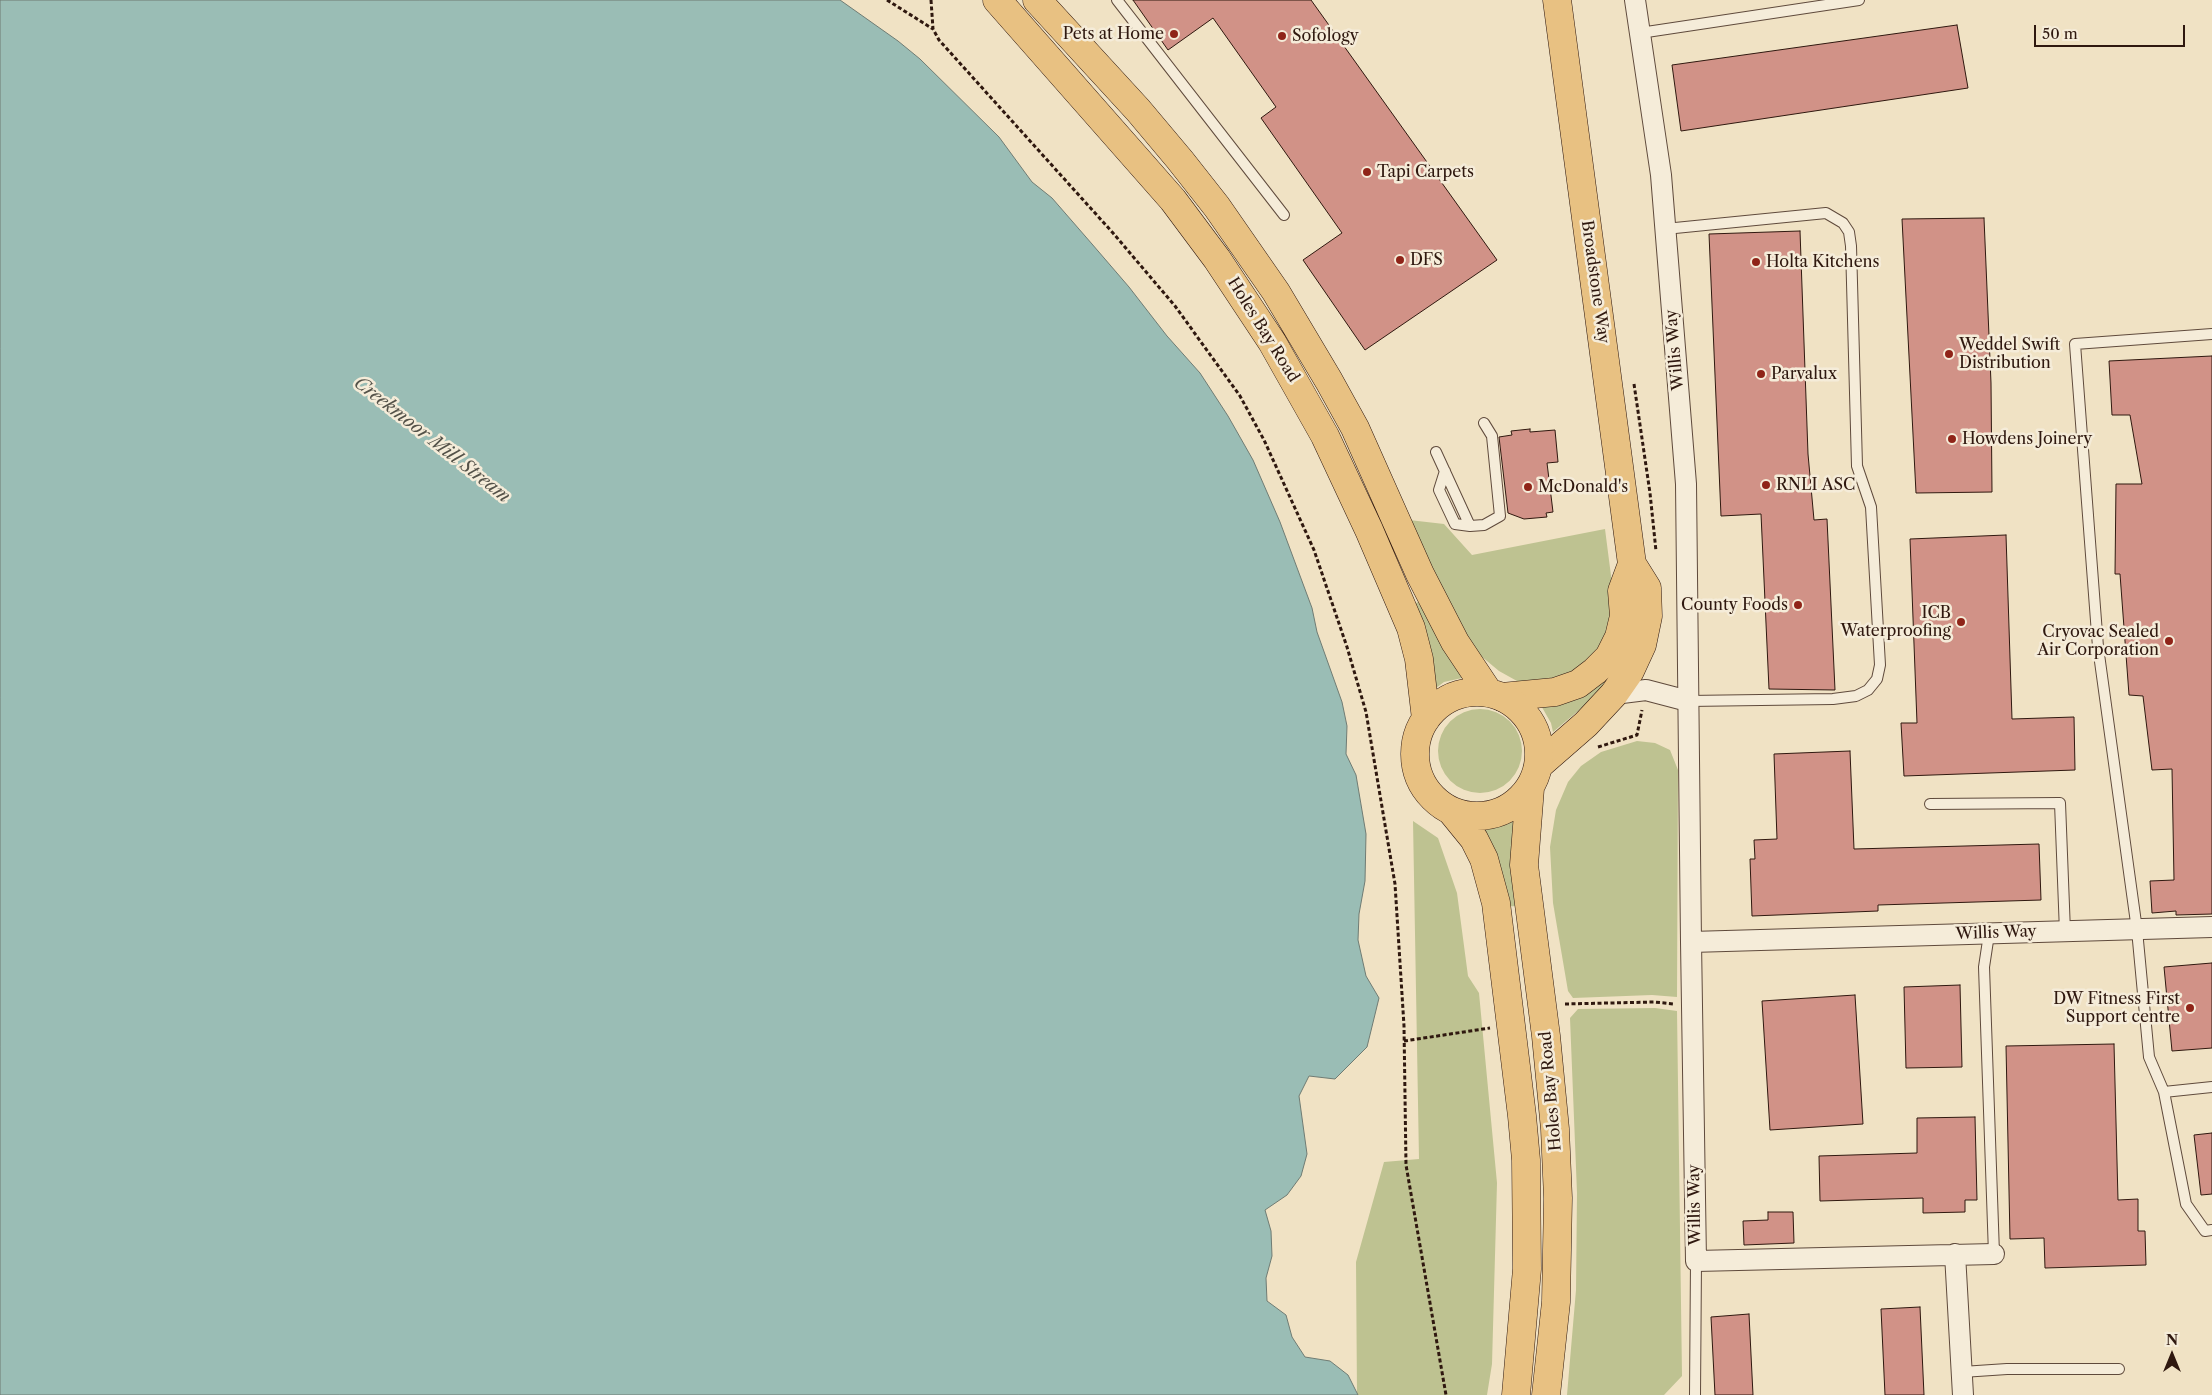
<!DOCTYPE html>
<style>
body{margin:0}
#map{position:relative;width:2212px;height:1395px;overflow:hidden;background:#f0e2c4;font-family:"Libre Caslon Text",serif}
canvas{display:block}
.north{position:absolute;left:2147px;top:1330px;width:50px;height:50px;-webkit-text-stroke:4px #f5ecd9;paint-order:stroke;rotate:0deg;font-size:14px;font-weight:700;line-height:20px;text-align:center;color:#2f180f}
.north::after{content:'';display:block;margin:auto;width:18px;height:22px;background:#2f180f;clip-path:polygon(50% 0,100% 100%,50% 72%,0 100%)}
.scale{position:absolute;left:2034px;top:25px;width:151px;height:22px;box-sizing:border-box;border:2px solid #2f180f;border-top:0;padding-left:6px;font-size:15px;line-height:18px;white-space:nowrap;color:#2f180f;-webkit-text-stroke:4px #f5ecd9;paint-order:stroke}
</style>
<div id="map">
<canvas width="2212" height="1395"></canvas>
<div class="north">N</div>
<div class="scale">50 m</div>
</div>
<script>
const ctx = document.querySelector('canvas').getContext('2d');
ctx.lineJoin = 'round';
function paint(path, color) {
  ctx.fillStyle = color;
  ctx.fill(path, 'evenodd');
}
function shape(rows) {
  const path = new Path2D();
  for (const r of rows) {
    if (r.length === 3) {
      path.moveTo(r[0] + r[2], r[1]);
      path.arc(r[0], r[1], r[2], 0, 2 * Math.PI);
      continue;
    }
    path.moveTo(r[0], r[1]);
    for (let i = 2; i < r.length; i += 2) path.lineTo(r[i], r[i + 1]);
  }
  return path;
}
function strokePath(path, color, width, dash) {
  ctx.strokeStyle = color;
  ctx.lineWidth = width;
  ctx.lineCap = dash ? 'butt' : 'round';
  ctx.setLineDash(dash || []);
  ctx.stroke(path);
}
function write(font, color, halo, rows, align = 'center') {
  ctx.font = font + ' "Libre Caslon Text",serif';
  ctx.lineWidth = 5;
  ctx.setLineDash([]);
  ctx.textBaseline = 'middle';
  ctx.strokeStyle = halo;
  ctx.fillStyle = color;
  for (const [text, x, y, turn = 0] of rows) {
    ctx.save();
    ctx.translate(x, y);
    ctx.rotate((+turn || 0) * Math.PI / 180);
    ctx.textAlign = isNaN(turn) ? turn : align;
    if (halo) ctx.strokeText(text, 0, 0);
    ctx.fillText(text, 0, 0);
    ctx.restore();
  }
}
const green = shape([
 [1409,520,1444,524,1472,555,1605,529,1614,599,1608,637,1574,675,1536,684,1517,681,1499,671,1481,656,1466,634,1448,604],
 [1418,602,1462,678,1444,682,1436,688,1410,606],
 [1615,665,1609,685,1553,732,1551,723,1539,702],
 [1480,751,42],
 [1637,741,1655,743,1670,750,1678,770,1677,997,1652,995,1573,998,1568,991,1553,903,1550,847,1556,810,1568,782,1581,766,1601,752],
 [1514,817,1511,870,1515,906,1507,907,1479,826,1491,826],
 [1413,821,1438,838,1457,893,1468,976,1479,993,1497,1183,1492,1364,1487,1395,1357,1395,1356,1262,1384,1162,1419,1159],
 [1655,1008,1677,1011,1682,1376,1664,1395,1567,1395,1576,1290,1577,1193,1570,1018,1578,1009]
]);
const water = shape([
 [0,0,840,0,898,41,920,59,999,137,1032,182,1052,198,1092,244,1129,287,1167,336,1200,373,1228,416,1253,460,1280,522,1312,608,1317,632,1342,702,1347,726,1346,754,1356,775,1366,834,1365,881,1359,914,1358,940,1366,976,1379,998,1367,1047,1335,1079,1309,1076,1299,1096,1307,1154,1301,1176,1287,1195,1265,1210,1271,1231,1272,1256,1266,1278,1267,1301,1286,1315,1292,1337,1305,1357,1330,1361,1348,1375,1358,1395,0,1395,0,0]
]);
const building = shape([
 [1133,0,1311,0,1497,260,1365,350,1303,260,1342,233,1261,118,1276,107,1213,18,1168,50,1133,0],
 [1957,25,1968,88,1681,131,1672,65,1957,25],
 [1984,218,1991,383,1992,492,1916,493,1902,219,1984,218],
 [1800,231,1808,454,1814,520,1827,519,1835,690,1769,689,1761,514,1721,516,1709,234,1800,231],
 [2212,356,2212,914,2176,915,2176,911,2152,913,2150,881,2174,880,2172,769,2152,770,2143,696,2129,695,2120,574,2115,574,2116,484,2142,484,2130,415,2112,415,2109,361,2212,356],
 [1530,429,1530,432,1555,430,1558,462,1547,463,1553,512,1546,513,1547,517,1524,519,1508,513,1499,437,1512,435,1511,431,1530,429],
 [2006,535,2012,719,2074,717,2075,770,1904,776,1901,723,1917,723,1910,539,2006,535],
 [1850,751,1854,849,2039,844,2041,900,1878,905,1878,911,1752,916,1750,859,1755,859,1754,840,1777,839,1774,754,1850,751],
 [2212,963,2212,1048,2172,1051,2164,967,2212,963],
 [1960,985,1962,1067,1906,1068,1904,987,1960,985],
 [1855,995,1863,1124,1770,1130,1762,1001,1855,995],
 [2114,1044,2118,1200,2138,1199,2138,1231,2145,1231,2146,1265,2045,1268,2044,1238,2010,1239,2006,1046,2114,1044],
 [1975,1117,1977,1200,1965,1200,1965,1212,1923,1213,1923,1198,1820,1201,1819,1156,1917,1153,1917,1118,1975,1117],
 [2212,1133,2212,1194,2201,1195,2194,1135,2212,1133],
 [1768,1212,1793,1212,1794,1243,1744,1245,1743,1221,1768,1220,1768,1212],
 [1920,1307,1924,1395,1885,1395,1881,1309,1920,1307],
 [1749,1314,1753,1395,1715,1395,1711,1317,1749,1314]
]);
const path = shape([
 [887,0,933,29],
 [931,0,933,29,939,40,1113,233,1175,306,1240,396,1264,440,1314,550,1347,647,1366,712,1395,884,1404,1026,1406,1165,1446,1395],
 [1634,384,1650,493,1656,551],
 [1598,747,1637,735,1642,710],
 [1565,1004,1654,1002,1674,1004],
 [1404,1041,1490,1028]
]);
const lane = shape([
 [1117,0,1284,215],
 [1640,33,1859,0],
 [1665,229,1826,213,1843,223,1849,232,1851,246,1857,466,1871,507,1880,665,1877,679,1868,690,1856,696,1833,699,1688,701],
 [2212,334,2075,344,2098,647,2137,930,2149,1057,2164,1092,2186,1204,2205,1231,2212,1230],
 [1436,452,1470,526,1484,525,1500,516,1492,436,1484,423],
 [1445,471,1439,490,1455,524,1470,526],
 [1930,804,2060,803,2065,932],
 [1989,934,1984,967,1994,1254],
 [2164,1092,2212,1087],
 [1962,1372,2007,1369,2119,1369],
 [1695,1395,1696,1261]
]);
const street = shape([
 [1635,0,1661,175,1686,484,1691,942,2212,927],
 [1614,694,1646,690,1688,701],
 [1691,942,1696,1261,1994,1254],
 [1955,1254,1963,1395]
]);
const primary = shape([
 [1502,697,1555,692,1578,684,1595,671,1609,657,1619,637,1624,616,1622,591,1632,564],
 [1539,765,1586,724,1614,694,1630,671,1642,645,1648,616,1647,588,1632,564,1557,0]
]);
const highway = shape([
 [997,0,1173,200,1217,259,1272,342,1325,436,1369,530,1411,628,1419,659,1426,719],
 [1037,0,1138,110,1180,160,1217,207,1276,292,1329,381,1355,428,1420,574,1455,642,1489,693],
 [1477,754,62],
 [1530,788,1524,865,1546,1036,1555,1129,1558,1198,1556,1302,1546,1395],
 [1452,812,1474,839,1484,859,1496,903,1522,1116,1526,1160,1527,1269,1516,1395]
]);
const markers = [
 [1174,34,5,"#8f2418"],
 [1282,36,5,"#8f2418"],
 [1367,172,5,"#8f2418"],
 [1400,260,5,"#8f2418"],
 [1756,262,5,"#8f2418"],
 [1949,354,5,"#8f2418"],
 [1761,374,5,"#8f2418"],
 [1952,439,5,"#8f2418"],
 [1766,485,5,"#8f2418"],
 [1528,487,5,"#8f2418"],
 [1798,605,5,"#8f2418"],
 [1961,622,5,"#8f2418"],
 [2169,641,5,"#8f2418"],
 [2190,1008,5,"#8f2418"]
];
const poiNames = [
 ["Pets at Home",1164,34,"right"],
 ["Sofology",1292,36],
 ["Tapi Carpets",1377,172],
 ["DFS",1410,260],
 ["Holta Kitchens",1766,262],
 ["Weddel Swift",1959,345],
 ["Distribution",1959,363],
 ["Parvalux",1771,374],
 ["Howdens Joinery",1962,439],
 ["RNLI ASC",1776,485],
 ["McDonald's",1538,487],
 ["County Foods",1788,605,"right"],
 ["ICB",1951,613,"right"],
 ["Waterproofing",1951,631,"right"],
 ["Cryovac Sealed",2159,632,"right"],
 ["Air Corporation",2159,650,"right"],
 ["DW Fitness First",2180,999,"right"],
 ["Support centre",2180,1017,"right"]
];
const streetNames = [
 ["Broadstone Way",1595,282,82],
 ["Holes Bay Road",1263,330,58],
 ["Willis Way",1675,350,-95],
 ["Willis Way",1996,933,-2],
 ["Holes Bay Road",1551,1091,-95],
 ["Willis Way",1695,1205,-91]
];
const waterNames = [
 ["Creekmoor Mill Stream",432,440,38]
];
paint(green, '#bec291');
paint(water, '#9abdb5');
strokePath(water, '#6f7b73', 1);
paint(building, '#d19287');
strokePath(building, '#2f180f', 1);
strokePath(lane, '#5f4a3c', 12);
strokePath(street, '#5f4a3c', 22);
strokePath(primary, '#2f180f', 29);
strokePath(highway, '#2f180f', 29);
strokePath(path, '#2f180f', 3, [4, 2.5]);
strokePath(lane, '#f5ecd9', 10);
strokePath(street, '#f5ecd9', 20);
strokePath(primary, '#e8c182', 28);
strokePath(highway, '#e8c182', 28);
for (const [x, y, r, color] of markers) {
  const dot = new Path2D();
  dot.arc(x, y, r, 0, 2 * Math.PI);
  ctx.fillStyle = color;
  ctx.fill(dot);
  strokePath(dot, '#f5ecd9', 2);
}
write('16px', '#2f180f', '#f5ecd9', poiNames, 'left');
write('16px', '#2f180f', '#f5ecd9', streetNames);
write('italic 18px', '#545249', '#f5ecd9', waterNames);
</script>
